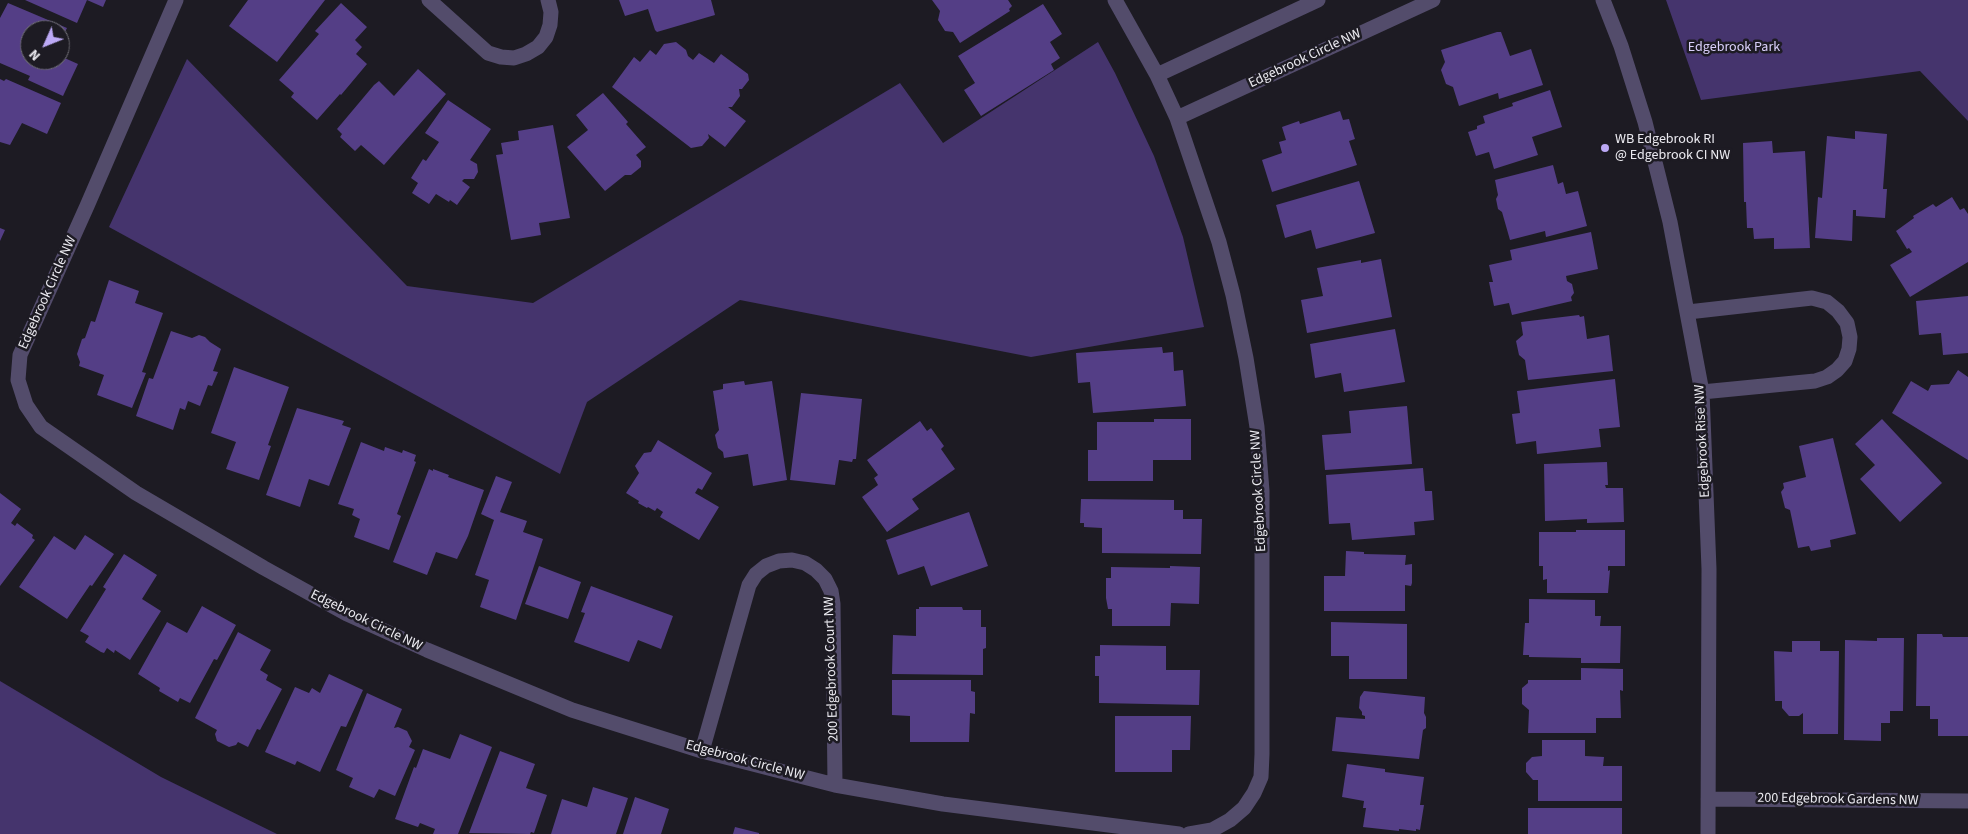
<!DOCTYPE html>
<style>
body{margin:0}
#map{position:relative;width:1968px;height:834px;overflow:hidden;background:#1d1b23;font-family:"Source Sans 3",sans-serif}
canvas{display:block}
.north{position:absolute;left:20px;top:20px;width:50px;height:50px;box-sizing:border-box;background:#1d1b23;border:1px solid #6f6e75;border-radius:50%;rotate:226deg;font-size:14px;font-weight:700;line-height:20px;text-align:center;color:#ebeaf0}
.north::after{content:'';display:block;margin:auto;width:18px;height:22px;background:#bca9f5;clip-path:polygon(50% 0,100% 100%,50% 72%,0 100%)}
</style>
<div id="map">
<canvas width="1968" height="834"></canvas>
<div class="north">N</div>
</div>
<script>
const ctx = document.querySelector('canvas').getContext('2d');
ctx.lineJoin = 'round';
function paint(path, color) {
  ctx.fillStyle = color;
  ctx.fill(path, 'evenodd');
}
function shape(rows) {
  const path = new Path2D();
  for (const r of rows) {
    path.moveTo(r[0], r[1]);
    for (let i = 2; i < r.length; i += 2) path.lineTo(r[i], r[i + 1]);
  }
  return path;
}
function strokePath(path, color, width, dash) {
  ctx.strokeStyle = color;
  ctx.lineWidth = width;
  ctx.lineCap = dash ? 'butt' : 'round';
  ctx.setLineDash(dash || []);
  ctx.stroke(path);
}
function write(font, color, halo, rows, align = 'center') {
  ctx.font = font + ' "Source Sans 3",sans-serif';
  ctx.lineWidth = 5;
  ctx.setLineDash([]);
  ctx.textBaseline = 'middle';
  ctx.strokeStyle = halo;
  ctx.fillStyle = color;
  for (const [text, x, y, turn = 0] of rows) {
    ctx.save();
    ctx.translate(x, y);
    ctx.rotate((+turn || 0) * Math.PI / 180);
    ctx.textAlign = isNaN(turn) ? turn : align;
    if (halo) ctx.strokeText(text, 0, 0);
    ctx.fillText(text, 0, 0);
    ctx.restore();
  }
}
const green = shape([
 [1666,0,1968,0,1968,121,1920,71,1701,100],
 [1098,42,1115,73,1154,156,1183,237,1204,327,1031,357,740,300,587,402,560,474,109,227,187,59,407,286,533,303,900,83,943,143],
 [0,681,161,777,277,834,0,834]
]);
const building = shape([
 [25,0,87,0,77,23],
 [87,0,106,0,103,7],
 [248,0,325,0,277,62,229,26],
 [619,0,711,0,715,15,657,32,655,30,648,9,625,16],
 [932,0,1008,0,1012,6,1009,9,1010,11,960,43,953,32,945,31,938,20,940,11],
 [8,3,67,28,60,42,60,30,30,30,30,60,60,60,60,43,65,45,60,56,78,64,63,96,28,80,30,76,0,63,0,18],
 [341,3,367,27,355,40,362,47,356,54,367,64,341,95,340,94,317,120,291,97,294,93,279,80,319,34,315,31],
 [1043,4,1062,34,1050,42,1060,58,1051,64,1054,70,981,116,964,90,975,83,958,56],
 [1497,32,1501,32,1510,56,1531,49,1543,85,1499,99,1498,93,1459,106,1453,87,1446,84,1441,70,1445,62,1441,50],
 [676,42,686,50,688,56,693,60,699,53,714,63,721,54,748,74,749,80,742,89,739,89,740,96,732,107,728,107,746,121,725,147,708,134,709,138,702,146,691,148,612,87,634,57,640,62,650,50,656,55,664,44],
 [418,69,446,94,384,165,361,145,355,151,340,137,342,134,337,129,374,85,379,81,394,96],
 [0,79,4,81,6,79,61,103,47,134,22,123,10,145,0,142],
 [1550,90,1562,127,1532,137,1538,155,1494,169,1489,152,1476,156,1468,132,1477,129,1477,126,1485,123,1483,116,1513,106,1512,103],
 [603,93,628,122,626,124,646,147,636,155,641,161,641,167,631,175,625,175,605,191,567,147,588,130,576,115],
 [448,100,491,129,470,160,477,164,478,172,474,179,464,179,462,181,470,187,457,205,450,200,449,202,436,194,429,204,412,193,418,183,411,178,423,159,426,161,439,142,425,133],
 [1340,111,1343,120,1349,119,1354,136,1355,139,1349,141,1357,165,1272,192,1262,160,1282,153,1279,142,1286,140,1282,127,1299,121,1300,124],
 [553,125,570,218,539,223,541,235,511,240,496,155,503,154,501,143,519,140,518,131],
 [1855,131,1887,134,1883,189,1887,189,1885,218,1856,216,1856,210,1853,210,1852,241,1815,238,1818,197,1822,198,1827,136,1855,139],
 [1772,141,1773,153,1805,151,1810,248,1774,249,1774,238,1754,239,1753,228,1747,228,1746,202,1744,202,1743,143],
 [1553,165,1558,184,1563,182,1566,194,1578,191,1587,226,1546,237,1545,231,1510,240,1502,212,1498,209,1496,199,1498,195,1495,180],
 [1359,181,1375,233,1316,249,1311,230,1285,238,1276,205],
 [1952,197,1960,210,1964,208,1968,214,1968,262,1910,297,1890,265,1912,252,1909,248,1907,249,1896,231,1914,218,1913,216,1933,204,1936,207],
 [0,228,5,230,0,241],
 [1591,232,1598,269,1566,276,1567,281,1572,284,1574,293,1571,297,1572,301,1512,315,1509,303,1494,306,1489,282,1493,282,1489,265,1512,260,1510,250],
 [1381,259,1392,317,1307,333,1301,300,1323,296,1317,268,1361,260,1361,263],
 [109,280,139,291,135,303,163,313,142,372,146,373,132,408,97,395,104,375,79,366,80,362,77,354,82,339,85,338,91,321,95,322],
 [1968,296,1968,353,1943,355,1941,333,1919,335,1916,301],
 [1579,315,1580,317,1584,316,1587,339,1609,335,1613,371,1528,380,1525,360,1519,355,1516,341,1523,335,1521,322],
 [1395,329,1405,382,1344,392,1341,373,1315,378,1310,344],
 [171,331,192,338,199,335,205,337,210,342,221,349,213,371,218,372,212,386,208,385,200,406,188,401,185,410,180,408,173,430,136,416,149,378,153,379],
 [1162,347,1163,353,1173,352,1174,371,1183,370,1186,406,1093,413,1090,382,1078,383,1076,353],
 [234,367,289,387,268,445,271,446,259,480,226,469,236,442,211,433],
 [1958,370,1968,377,1968,460,1892,413,1911,381,1928,391,1931,385,1949,384],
 [1615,379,1620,427,1599,429,1601,447,1537,454,1536,441,1516,444,1512,414,1520,413,1517,391],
 [744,381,745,385,772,381,787,480,753,486,748,454,724,458,723,452,718,448,715,435,719,430,713,391,723,389,723,384],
 [801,393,862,399,856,459,853,459,852,462,839,460,835,485,790,480],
 [1407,406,1412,464,1325,470,1322,435,1351,433,1349,411],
 [297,408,344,421,342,425,351,428,329,486,309,479,300,507,266,495],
 [1154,419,1191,419,1191,460,1153,460,1153,481,1088,481,1088,450,1097,450,1097,422,1154,422],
 [1882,419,1942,483,1900,522,1860,479,1875,465,1855,444],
 [920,421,927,431,931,428,944,446,941,449,955,469,912,499,919,509,887,532,862,497,878,485,874,478,878,475,867,460],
 [1833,438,1856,534,1830,540,1831,547,1811,551,1809,546,1798,548,1790,510,1785,508,1781,492,1784,488,1783,483,1806,477,1799,446],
 [658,440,712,473,702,490,698,488,695,493,719,507,699,540,660,517,663,512,657,508,655,511,648,507,647,508,638,503,639,501,626,493,639,473,635,466,644,453,651,452],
 [361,442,384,451,385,447,402,453,403,450,416,455,414,461,416,462,397,514,401,516,389,550,354,537,360,519,352,515,354,509,338,504],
 [1607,462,1608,485,1605,485,1606,488,1623,488,1624,522,1587,523,1587,519,1545,521,1544,464],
 [1423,468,1425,491,1432,491,1434,520,1414,522,1415,535,1352,540,1350,523,1329,524,1326,475],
 [429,469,433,471,433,469,449,475,448,477,484,490,468,536,457,559,436,552,427,575,393,562],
 [496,476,512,482,500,512,527,521,523,532,543,539,516,620,480,607,489,580,475,575,494,520,481,514],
 [0,493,21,509,11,523,15,526,17,523,33,535,32,538,35,540,0,586],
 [1081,499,1174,500,1174,510,1183,510,1183,519,1202,519,1201,554,1102,553,1102,528,1084,527,1084,523,1080,523],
 [969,512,988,566,931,586,924,566,898,575,886,540],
 [1576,530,1625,530,1625,566,1608,566,1608,571,1610,570,1608,593,1547,593,1547,579,1543,580,1543,566,1539,566,1539,532,1576,532],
 [85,535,114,554,92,586,90,585,67,619,19,587,54,536,75,550],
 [1346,551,1364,552,1364,554,1406,555,1405,565,1412,564,1412,583,1411,586,1405,585,1405,611,1324,611,1324,576,1345,576],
 [124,554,157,575,142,599,161,611,130,660,115,650,114,653,107,648,104,653,101,652,85,642,89,636,80,631,106,589,103,587],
 [539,566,581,582,568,619,525,604],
 [1170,566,1200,567,1199,604,1171,603,1170,626,1112,626,1112,609,1108,609,1106,598,1106,578,1111,578,1111,567,1170,568],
 [591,586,673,616,661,649,638,640,629,662,574,642,585,613,581,612],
 [1529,599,1595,600,1595,616,1601,616,1600,626,1621,626,1620,663,1581,663,1581,658,1529,657,1529,655,1523,655,1525,623,1529,623],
 [202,606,236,625,217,660,214,659,190,703,180,698,178,702,159,691,160,688,138,674,167,622,187,633],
 [919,607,962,607,963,610,981,610,981,627,986,627,986,648,983,649,983,675,892,674,893,635,916,636,916,609,919,609],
 [1331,622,1407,624,1407,679,1349,679,1349,656,1331,656],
 [238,632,271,650,260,670,268,675,266,680,282,689,260,730,257,729,248,747,238,742,236,745,229,747,217,741,215,734,217,730,195,718],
 [1917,634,1942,634,1943,637,1968,637,1968,736,1938,736,1938,719,1930,719,1930,706,1916,706],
 [1877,638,1904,638,1903,711,1890,711,1890,723,1881,723,1881,741,1844,740,1845,640,1877,641],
 [1792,641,1820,641,1820,651,1839,651,1838,734,1803,734,1803,713,1799,716,1789,716,1782,708,1782,701,1775,701,1774,651,1792,652],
 [1100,645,1166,646,1166,670,1200,670,1199,705,1099,703,1099,676,1095,676,1095,656,1100,656],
 [1581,668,1623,669,1623,691,1620,690,1621,718,1596,718,1596,733,1528,733,1529,710,1522,704,1522,688,1528,683,1528,680,1581,680],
 [329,674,363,690,346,727,341,726,320,772,297,761,295,765,265,752,295,687,309,693,312,688,320,693],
 [892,680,971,680,971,691,975,692,975,714,970,713,969,742,910,742,910,716,892,715],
 [1364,691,1425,697,1424,713,1426,717,1426,728,1423,730,1419,759,1332,751,1336,717,1365,719,1365,716,1362,715,1362,712,1359,708,1360,697],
 [367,693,402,709,394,728,398,727,407,731,412,741,409,747,415,750,395,796,379,789,374,798,349,787,353,778,336,770],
 [1115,716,1191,716,1190,750,1172,750,1172,772,1115,772],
 [460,734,492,747,458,834,433,834,435,829,420,823,418,827,395,819,414,767,416,768,423,749,450,759],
 [1542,740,1585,740,1585,756,1604,757,1603,766,1622,766,1622,801,1538,801,1538,780,1533,780,1526,772,1526,763,1532,757,1542,756],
 [500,751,535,764,526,788,547,795,534,833,531,832,530,834,469,833],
 [1347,764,1385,769,1385,772,1424,777,1420,805,1424,805,1420,830,1416,829,1416,831,1399,829,1399,831,1363,827,1366,808,1363,808,1364,801,1342,797],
 [593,787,628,798,616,834,551,834,562,799,587,807],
 [635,797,669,809,661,834,623,834],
 [1528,808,1622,808,1622,834,1528,834],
 [735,827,759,833,759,834,733,834]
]);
const minor = shape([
 [176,0,87,206,20,355,18,380,26,405,41,427,136,493,264,568,347,614,427,650,572,710,702,751,835,785,943,804,1179,834],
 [429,0,488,53,501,57,514,58,526,54,538,47,546,37,550,25,551,12,548,0],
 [1115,0,1157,75,1177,118,1219,242,1233,295,1246,358,1257,427,1262,491,1262,754,1261,777,1254,793,1244,808,1230,820,1212,830,1189,834],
 [1603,0,1621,46,1645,122,1670,222,1702,392,1709,569,1708,834],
 [1157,75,1318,0],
 [1177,118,1433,0],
 [1688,312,1812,298,1827,302,1838,311,1847,323,1850,337,1849,349,1845,361,1837,370,1827,377,1815,381,1702,392],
 [702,751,749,585,756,574,766,566,779,561,792,560,805,563,816,570,825,579,831,591,833,604,835,785],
 [1708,799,1968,801]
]);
const markers = [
 [1605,148,5,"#bca9f5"]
];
const parkNames = [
 ["Edgebrook Park",1734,48]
];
const streetNames = [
 ["Edgebrook Circle NW",1305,59,-25],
 ["Edgebrook Circle NW",48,293,-66],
 ["Edgebrook Rise NW",1703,441,-93],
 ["Edgebrook Circle NW",1259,491,-93],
 ["Edgebrook Circle NW",366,621,26],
 ["200 Edgebrook Court NW",832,669,-92],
 ["Edgebrook Circle NW",745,761,15],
 ["200 Edgebrook Gardens NW",1838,800,1]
];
const poiNames = [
 ["WB Edgebrook RI",1615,140],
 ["@ Edgebrook CI NW",1615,156]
];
paint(green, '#45346d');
paint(building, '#543e86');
strokePath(minor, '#534c6b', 15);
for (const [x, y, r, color] of markers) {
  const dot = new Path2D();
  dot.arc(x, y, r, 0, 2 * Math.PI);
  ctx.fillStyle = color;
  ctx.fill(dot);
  strokePath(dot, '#1d1b23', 2);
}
write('14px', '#dad0fb', '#1d1b23', parkNames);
write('14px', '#ebeaf0', '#1d1b23', streetNames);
write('14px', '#ebeaf0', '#1d1b23', poiNames, 'left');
</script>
